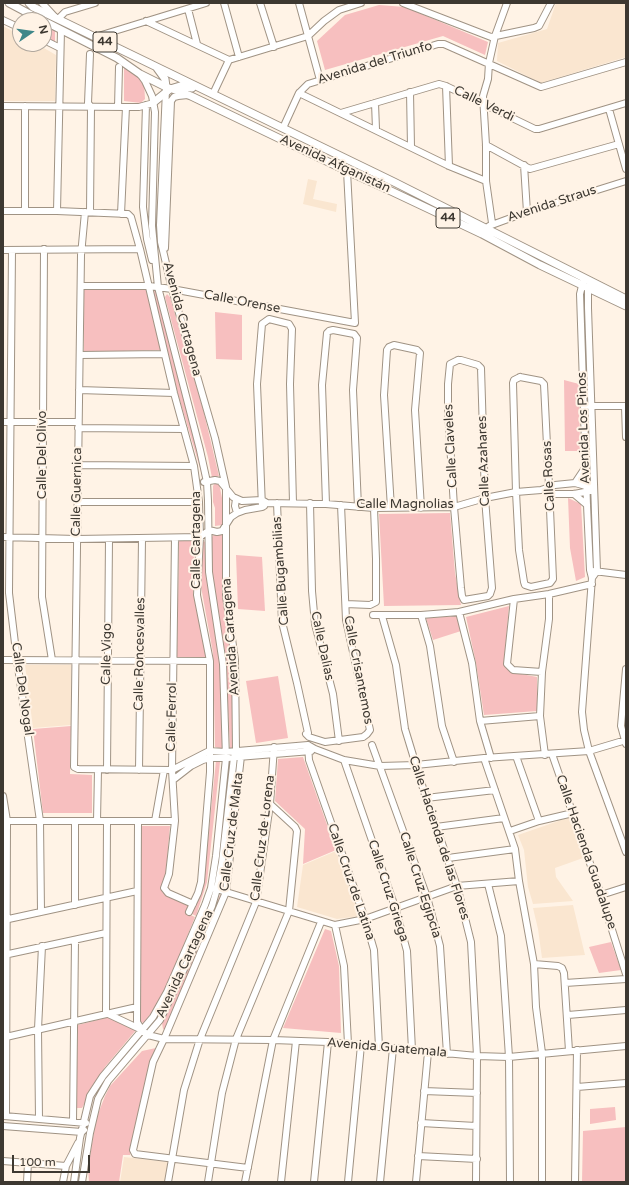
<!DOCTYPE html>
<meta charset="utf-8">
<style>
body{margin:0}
#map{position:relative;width:629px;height:1185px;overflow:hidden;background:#fff3e6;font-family:"Varela Round",sans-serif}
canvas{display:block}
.frame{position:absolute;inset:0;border:4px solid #3d3831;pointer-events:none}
.north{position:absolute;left:12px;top:12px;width:40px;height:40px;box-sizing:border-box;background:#fff3e6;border:1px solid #b1a89e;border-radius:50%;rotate:77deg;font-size:11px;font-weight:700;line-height:16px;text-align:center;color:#3d3831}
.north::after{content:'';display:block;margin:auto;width:14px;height:18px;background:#3f8789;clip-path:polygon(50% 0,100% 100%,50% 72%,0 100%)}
.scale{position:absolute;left:12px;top:1155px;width:78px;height:18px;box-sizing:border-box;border:2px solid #3d3831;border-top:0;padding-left:5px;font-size:12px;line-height:14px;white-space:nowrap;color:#3d3831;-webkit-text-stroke:3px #fff3e6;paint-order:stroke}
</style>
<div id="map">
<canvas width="629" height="1185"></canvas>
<div class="frame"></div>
<div class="north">N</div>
<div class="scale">100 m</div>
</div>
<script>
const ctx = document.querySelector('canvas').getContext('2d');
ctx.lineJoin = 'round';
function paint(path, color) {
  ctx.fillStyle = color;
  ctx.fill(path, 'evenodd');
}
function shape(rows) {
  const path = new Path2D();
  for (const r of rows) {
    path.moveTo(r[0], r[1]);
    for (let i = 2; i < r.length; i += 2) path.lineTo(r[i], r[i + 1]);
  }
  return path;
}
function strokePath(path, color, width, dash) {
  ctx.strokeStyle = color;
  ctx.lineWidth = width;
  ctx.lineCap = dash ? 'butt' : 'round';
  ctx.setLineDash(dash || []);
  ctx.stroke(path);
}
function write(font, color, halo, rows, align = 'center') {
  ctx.font = font + ' "Varela Round",sans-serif';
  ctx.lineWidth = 4;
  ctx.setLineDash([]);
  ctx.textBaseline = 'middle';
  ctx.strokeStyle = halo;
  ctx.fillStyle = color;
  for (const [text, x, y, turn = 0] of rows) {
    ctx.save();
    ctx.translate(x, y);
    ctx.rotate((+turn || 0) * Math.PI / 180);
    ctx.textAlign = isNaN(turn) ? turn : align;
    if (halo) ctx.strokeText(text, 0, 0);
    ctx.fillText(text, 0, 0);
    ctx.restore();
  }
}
const built = shape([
 [556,3,626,3,626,57,541,83,497,61,498,43,547,29],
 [3,26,20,35,20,44,37,44,56,55,55,101,3,101],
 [308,179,317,181,313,199,337,204,336,212,303,204],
 [25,665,71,665,71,725,33,728],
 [570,817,583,858,555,868,556,877,573,901,533,904,528,887,524,850,518,835],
 [336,851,360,916,337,919,297,907,303,865],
 [573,905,585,955,542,958,538,929,533,908],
 [124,1157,168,1162,165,1182,120,1182]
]);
const green = shape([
 [379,5,405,7,488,42,485,55,443,36,325,70,317,41,345,15],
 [44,24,55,29,55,45,44,39],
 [124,65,144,82,145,99,141,103,124,101],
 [148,287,162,350,84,352,84,288],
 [152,290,156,290,205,478,202,477,200,468,178,394],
 [167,294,170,297,203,409,219,476,212,478,208,457,165,297],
 [215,312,242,315,242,360,216,359],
 [564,380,579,384,580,451,565,451],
 [215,483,219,483,222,498,222,525,215,526,215,508,213,502,213,486],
 [568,498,581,504,585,577,576,581,570,548],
 [450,513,455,573,461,605,384,606,379,514],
 [215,533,222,534,224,537,233,661,233,749,230,748,225,652,212,574,212,537],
 [197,540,195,553,193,568,193,594,196,601,205,650,206,657,177,657,179,541],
 [208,541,221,663,223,749,215,747,213,653,200,581,202,542],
 [236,555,262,557,265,611,238,609],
 [509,606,504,663,506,668,511,672,537,677,537,711,484,715,476,663,466,617],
 [458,616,461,631,433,640,426,618],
 [278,676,288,738,256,743,246,681],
 [71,726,70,774,92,775,92,813,43,813,33,729],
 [303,757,336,850,303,864,305,829,275,801,278,759],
 [236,758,239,758,224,887,221,886,228,840],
 [216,761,220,762,207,882,196,916,192,914,201,892,204,879],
 [140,826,170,826,166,872,162,892,189,906,186,913,195,917,170,979,154,1009,144,1023,140,1022],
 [220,895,223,896,165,1030,163,1029,162,1023,191,963],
 [325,929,331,931,339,966,341,1033,283,1028],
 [611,942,621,970,599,973,589,947],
 [109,1017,136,1030,105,1067,82,1108,76,1108,78,1025],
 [156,1048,150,1061,130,1155,123,1155,119,1182,89,1182,88,1169,96,1119,105,1096,110,1086,142,1051],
 [615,1107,616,1120,590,1124,590,1109],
 [626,1127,626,1182,582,1182,583,1131]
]);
const minor = shape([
 [42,3,55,17],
 [224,3,239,57],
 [260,3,274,47],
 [299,3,320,80],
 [403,3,491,37,534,28,539,26,551,3],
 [188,9,197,44],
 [58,19,65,12,95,3],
 [3,20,20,28],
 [146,21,229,60],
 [95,37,206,3],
 [44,40,60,48],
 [90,54,88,103,91,107,90,212],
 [229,60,308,36,324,21,339,10,361,3],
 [446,86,449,166],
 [410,92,411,147],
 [299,93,449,166,486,181],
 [213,94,229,60],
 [375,103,376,129],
 [146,105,143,207,147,239,152,260],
 [3,106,126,107,139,107,150,104],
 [25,106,25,211],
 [118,107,119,67],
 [609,109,626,169],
 [341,113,439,84,446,86,535,129,539,129,626,103],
 [283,128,299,93,308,84,438,44,444,44,541,87,626,62],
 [486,145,530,169,619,144],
 [524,165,527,212],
 [3,211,57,211,128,214,131,217,140,249,174,393,194,466,199,502,200,537,197,595,210,661,210,772,201,882,198,893,189,912],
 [57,211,61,30],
 [85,212,81,255,74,767,78,769,172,770,209,751,226,752,308,745,315,749,344,760,380,766,416,765,484,758,589,751,626,740],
 [121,214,126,107],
 [492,223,486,181,486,145,483,96,488,79,489,63,495,36,507,3],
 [489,226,527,212,626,181],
 [165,248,171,101,174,97,178,96,188,95],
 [44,249,42,597,52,660],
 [3,250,140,249],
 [12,250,9,593,17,660,40,821,41,912],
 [583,282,580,294,587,505,590,570,592,578,582,712,584,730,589,751,626,852],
 [81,286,149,286,172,289,355,323,347,171],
 [589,286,588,288,588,308,597,571,592,578],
 [80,355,164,354],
 [458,360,461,360,478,365,481,368,485,498,492,588,490,594,488,596,464,600,462,596,461,588,454,507,448,410,448,384,450,364,458,360],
 [520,377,541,381,544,384,549,486,553,579,550,583,531,587,525,585,524,582,519,550,516,492,513,383,514,380,520,377],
 [79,390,174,393],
 [589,406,626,406],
 [625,407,626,437],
 [3,422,78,422],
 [78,428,184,429],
 [78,465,194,466],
 [204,482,215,480,220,481,233,497,242,501,262,500,267,503,326,504,374,508,454,507,485,498,516,492,541,490,555,485,575,483,586,486,594,486],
 [575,483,585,468],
 [548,493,555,494,574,494,590,491],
 [574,494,587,505],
 [236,499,235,506,237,513],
 [77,502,199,502],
 [277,503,282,622,297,683,308,733,306,734,309,737,325,742,363,737,367,734,370,730,346,620,341,505],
 [310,503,312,591,315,624,333,694,339,741],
 [326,504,322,385,327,333,329,331,333,330,354,334,357,338,353,390,358,507],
 [262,507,257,384,262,324,269,319,289,324,292,329,290,384,293,503],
 [391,508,384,395,387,350,389,347,394,345,417,350,420,353,415,410,421,508],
 [3,537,76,539,200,537,209,530,217,532,222,531,231,517,237,513,245,510,262,507,264,506],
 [175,538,172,770,175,821,169,874,164,888,168,893,193,904],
 [594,571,626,575],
 [514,599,507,664,513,670,542,672],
 [346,604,370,605,376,602,376,559,374,508],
 [459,612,472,663,480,721,491,758],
 [373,615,421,615,459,612,514,599,549,594,592,584],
 [421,615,430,646,442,726,454,762],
 [382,616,396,665,405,729,426,798,457,886,471,942,477,1056,476,1182],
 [3,660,210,661],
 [626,669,621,726,626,744],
 [480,721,540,716],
 [308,745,309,760,365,919,374,950,379,1047],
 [372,745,427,897,440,946,447,1054],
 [552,754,601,895,626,974],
 [545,755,540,716,542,672,549,619,549,594],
 [241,756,226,892,164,1039,153,1062,133,1150,135,1154,248,1168],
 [516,756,539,821],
 [238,757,311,751],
 [484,758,515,849,519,881,534,964,536,1007,542,1053,542,1182],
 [344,760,395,907,407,951,412,1050],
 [107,770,109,539],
 [139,770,142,539],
 [173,780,191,766,203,760,210,758,229,758],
 [3,796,7,821,6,1116],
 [426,798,495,790],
 [4,821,175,821],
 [97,821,98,770],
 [107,821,106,1013,142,1030,148,1035,164,1039,273,1040,328,1042,477,1056,509,1057,626,1046],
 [138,821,137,1022,142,1030],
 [155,821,164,770],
 [436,827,504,818],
 [510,831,539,821,573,813],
 [448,858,515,849],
 [488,884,501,936,509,1057,510,1182],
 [213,888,335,925,365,919,457,886,519,881],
 [601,895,626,887],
 [75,905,75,821],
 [4,920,137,891],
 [335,925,344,966,348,1044],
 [4,955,106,933],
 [534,964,558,966,562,968,564,973,569,1051],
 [565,983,626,979],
 [568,1015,626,1010],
 [6,1037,137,1007],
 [577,1087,626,1083],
 [424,1091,477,1093],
 [4,1116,86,1123],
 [39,1119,38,1029,42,946],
 [73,1122,75,940],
 [421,1123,476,1126],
 [3,1126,82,1132,84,1130],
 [418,1156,477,1159],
 [3,1161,66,1166],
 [27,1182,28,1163],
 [63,1182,66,1166,78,1143],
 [74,1182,80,1138,90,1096,103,1076,153,1017,167,992,205,905,211,888,216,856,226,758,223,664,209,572,208,501,207,482,200,450,158,287,152,226,155,112,152,96,145,81,140,74],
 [82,1182,90,1133,98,1099,108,1081,160,1020,186,965,212,906,217,889,222,862,234,757,236,751,235,660,226,596,226,487,215,438,172,289,161,242,160,225,166,90],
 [168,1182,184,1090,200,1039,256,902,270,804,274,747],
 [208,1182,222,1093,236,1039,289,911,297,831,295,827,270,804],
 [245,1182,273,1040,321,922],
 [281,1182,296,1041],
 [314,1182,328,1042],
 [348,1182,361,1045],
 [380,1182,393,1048],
 [416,1182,428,1052],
 [575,1182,577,1050]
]);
const major = shape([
 [9,3,41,20],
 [29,3,33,7,394,182,626,299],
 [44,21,117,58,140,74,166,87,178,91,191,96,347,171,391,191,482,234,540,265,626,306],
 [157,68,165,79,166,87],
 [154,102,170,89,180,86,192,88]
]);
const shields = [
 [105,42,24],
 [448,218,24]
];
const shieldNames = [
 ["44",105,42],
 ["44",448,218]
];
const streetNames = [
 ["Avenida del Triunfo",375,63,-17],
 ["Calle Verdi",484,104,26],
 ["Avenida Afganistán",335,164,25],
 ["Avenida Straus",552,204,-18],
 ["Calle Orense",242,302,11],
 ["Avenida Cartagena",182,319,75],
 ["Avenida Los Pinos",584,428,-92],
 ["Calle Claveles",451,446,-93],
 ["Calle Del Olivo",43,455,-90],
 ["Calle Azahares",484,461,-92],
 ["Calle Rosas",549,476,-93],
 ["Calle Guernica",77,492,-89],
 ["Calle Magnolias",405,505],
 ["Calle Cartagena",197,540,-90],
 ["Calle Bugambilias",281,571,-94],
 ["Avenida Cartagena",231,637,-94],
 ["Calle Dalias",322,646,78],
 ["Calle Vigo",107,654,-89],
 ["Calle Roncesvalles",140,654,-89],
 ["Calle Crisantemos",358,670,79],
 ["Calle Del Nogal",22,689,82],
 ["Calle Ferrol",172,717,-89],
 ["Calle Cruz de Malta",232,832,-83],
 ["Calle Cruz de Lorena",263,838,-83],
 ["Calle Hacienda de las Flores",439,838,72],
 ["Calle Hacienda Guadalupe",586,852,71],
 ["Calle Cruz de Latina",351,882,71],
 ["Calle Cruz Egipcia",420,885,72],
 ["Calle Cruz Griega",388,891,72],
 ["Avenida Cartagena",185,964,-65],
 ["Avenida Guatemala",387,1048,5]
];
paint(built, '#fae6d0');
paint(green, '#f7bfbf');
strokePath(minor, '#a09384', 8);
strokePath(major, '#a09384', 9);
strokePath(minor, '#fff', 6);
strokePath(major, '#fff', 7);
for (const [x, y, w] of shields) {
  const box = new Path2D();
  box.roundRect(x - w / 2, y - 10, w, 20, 3);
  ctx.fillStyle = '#fff3e6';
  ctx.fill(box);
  strokePath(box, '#3d3831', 1);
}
write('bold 12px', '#3d3831', null, shieldNames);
write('13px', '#3d3831', '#fff3e6', streetNames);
</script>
